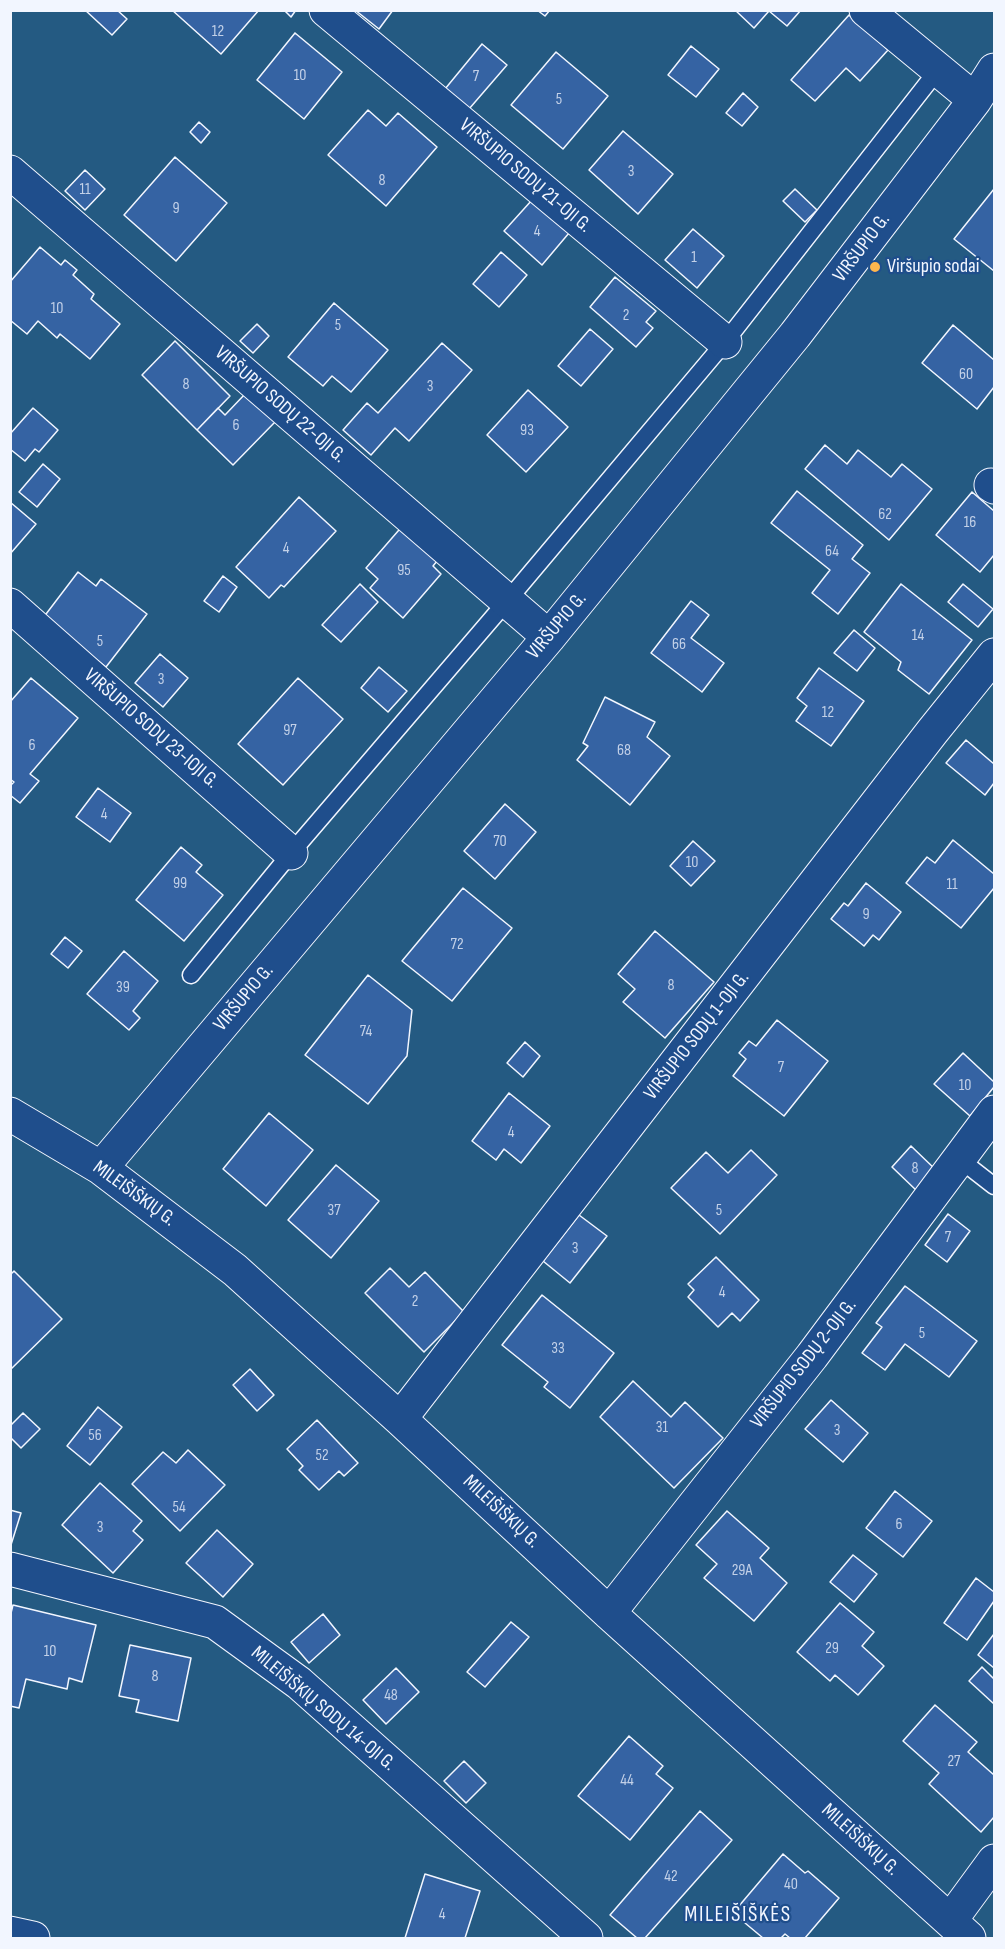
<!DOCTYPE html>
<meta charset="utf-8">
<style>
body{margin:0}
#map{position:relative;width:1005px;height:1949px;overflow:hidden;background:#1f4e8c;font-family:"Sofia Sans Condensed",sans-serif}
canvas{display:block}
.frame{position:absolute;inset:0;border:12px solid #f2f6ff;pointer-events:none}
</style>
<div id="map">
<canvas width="1005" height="1949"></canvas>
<div class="frame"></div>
</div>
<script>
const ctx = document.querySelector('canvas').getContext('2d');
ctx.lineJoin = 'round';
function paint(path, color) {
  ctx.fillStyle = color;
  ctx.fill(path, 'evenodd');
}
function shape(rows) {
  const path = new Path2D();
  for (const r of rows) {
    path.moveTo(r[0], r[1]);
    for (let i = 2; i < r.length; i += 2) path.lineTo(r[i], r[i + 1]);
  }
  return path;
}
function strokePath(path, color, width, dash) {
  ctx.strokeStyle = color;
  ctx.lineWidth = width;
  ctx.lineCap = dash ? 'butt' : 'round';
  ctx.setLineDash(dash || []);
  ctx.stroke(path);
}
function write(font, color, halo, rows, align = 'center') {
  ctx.font = font + ' "Sofia Sans Condensed",sans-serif';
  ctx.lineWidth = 4.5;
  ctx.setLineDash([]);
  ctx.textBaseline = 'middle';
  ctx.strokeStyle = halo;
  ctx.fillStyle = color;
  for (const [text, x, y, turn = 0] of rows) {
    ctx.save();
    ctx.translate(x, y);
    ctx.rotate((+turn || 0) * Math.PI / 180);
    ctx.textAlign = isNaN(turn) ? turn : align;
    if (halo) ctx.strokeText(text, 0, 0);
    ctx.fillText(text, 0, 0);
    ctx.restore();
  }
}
const green = shape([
 [11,11,994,11,994,1938,11,1938,11,11]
]);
const building = shape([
 [85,10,117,10,127,19,112,35,85,10],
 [172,10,259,10,221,54,172,10],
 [284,10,296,10,291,17,284,10],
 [355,10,393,10,379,29,355,10],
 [537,10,550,10,545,16,537,10],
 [735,10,801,10,787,26,769,11,754,28,735,10],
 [849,15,888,50,860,81,846,68,815,101,791,80,849,15],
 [295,33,342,72,304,119,257,80,295,33],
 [482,44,507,65,469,109,445,89,482,44],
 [691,46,719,69,696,97,668,75,691,46],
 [556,52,608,96,563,149,511,105,556,52],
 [743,93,758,107,742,126,726,113,743,93],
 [368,110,386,126,398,113,437,147,386,206,328,155,368,110],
 [199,122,210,132,201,143,190,132,199,122],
 [623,131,673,174,638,214,589,170,623,131],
 [175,157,227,203,176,261,124,215,175,157],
 [85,170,105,189,85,210,65,191,85,170],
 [795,189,817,210,805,222,783,201,795,189],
 [994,189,994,271,954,239,994,189],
 [532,200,569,233,542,265,504,231,532,200],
 [693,229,724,256,697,288,665,260,693,229],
 [40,247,61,265,65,260,77,270,73,275,94,294,91,299,120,324,90,359,60,334,57,338,38,321,27,334,10,320,10,282,40,247],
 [501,252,527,275,499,307,473,284,501,252],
 [615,277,656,311,646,322,653,328,636,347,590,307,615,277],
 [334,303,388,350,351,392,332,376,323,386,288,357,334,303],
 [257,324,269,336,253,353,240,341,257,324],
 [953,325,994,360,994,387,977,409,922,363,953,325],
 [590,329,613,349,581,386,558,366,590,329],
 [175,341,230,396,197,430,142,375,175,341],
 [442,343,472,370,409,441,395,428,371,455,343,430,367,403,378,413,442,343],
 [528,390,568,427,526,472,487,435,528,390],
 [246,393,275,422,233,465,197,430,218,408,225,415,246,393],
 [33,408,58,430,39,452,35,449,25,461,10,449,10,434,33,408],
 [825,445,847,464,858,450,891,477,902,464,932,489,889,540,805,469,825,445],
 [43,464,60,479,37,507,19,492,43,464],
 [797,491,863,545,852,559,870,573,838,614,812,593,830,570,771,523,797,491],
 [972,492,994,511,994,555,980,572,936,535,972,492],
 [299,497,336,531,284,587,281,585,269,598,236,567,299,497],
 [10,502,36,524,10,554,10,502],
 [405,523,442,555,433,566,441,574,403,618,370,588,378,579,366,568,405,523],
 [78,572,96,586,101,579,147,614,106,667,43,618,78,572],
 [223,576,237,587,219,612,204,601,223,576],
 [360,584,378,602,341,642,322,625,360,584],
 [901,584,972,640,929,694,898,670,901,662,864,632,901,584],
 [963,584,993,609,978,627,948,602,963,584],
 [691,601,709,615,691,638,724,663,702,692,651,653,691,601],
 [854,630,875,648,857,671,834,653,854,630],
 [160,654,188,678,163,707,135,683,160,654],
 [379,667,407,691,388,712,361,688,379,667],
 [819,668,864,701,831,746,796,721,807,706,797,698,819,668],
 [31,678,78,718,30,774,39,781,20,803,10,795,10,786,14,782,10,779,10,702,31,678],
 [298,678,343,719,283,785,238,744,298,678],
 [605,697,655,722,647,737,670,756,630,805,577,760,588,746,583,743,605,697],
 [966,740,994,764,994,783,985,795,946,763,966,740],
 [98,788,131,813,110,842,76,817,98,788],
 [505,804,536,832,495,879,464,851,505,804],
 [953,840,994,874,994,888,961,928,906,883,927,857,935,863,953,840],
 [693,841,715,861,691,886,670,866,693,841],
 [181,847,202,865,196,872,223,895,184,941,136,900,181,847],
 [866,883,901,912,879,940,873,935,864,946,831,919,844,903,848,906,866,883],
 [463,888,512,928,452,1001,402,961,463,888],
 [655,931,714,982,665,1038,623,1002,635,989,618,974,655,931],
 [65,937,82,951,68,968,51,954,65,937],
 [124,951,158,981,133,1011,140,1018,129,1030,87,994,124,951],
 [368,975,412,1010,407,1056,368,1104,305,1055,368,975],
 [777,1020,828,1061,784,1116,733,1076,746,1059,739,1053,749,1041,756,1046,777,1020],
 [525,1042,540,1056,523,1077,507,1063,525,1042],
 [963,1053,994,1082,994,1087,970,1116,934,1084,963,1053],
 [509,1093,550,1126,521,1163,504,1149,496,1160,472,1141,509,1093],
 [269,1113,313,1150,266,1206,223,1169,269,1113],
 [911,1146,937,1171,918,1192,892,1167,911,1146],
 [751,1150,777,1175,720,1234,671,1188,706,1152,728,1173,751,1150],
 [336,1165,379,1201,331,1258,288,1220,336,1165],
 [948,1214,970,1231,947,1262,925,1245,948,1214],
 [579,1215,607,1236,570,1283,543,1261,579,1215],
 [716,1257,759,1300,740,1321,732,1313,718,1327,688,1297,694,1290,688,1284,716,1257],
 [390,1268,409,1287,425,1272,464,1312,424,1352,365,1293,390,1268],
 [14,1271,62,1319,10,1370,10,1275,14,1271],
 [905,1286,977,1341,949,1377,905,1344,885,1370,862,1353,882,1327,876,1323,905,1286],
 [542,1295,614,1353,570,1408,544,1387,548,1382,502,1345,542,1295],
 [250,1369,274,1395,257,1411,233,1385,250,1369],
 [633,1381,671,1417,685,1402,723,1438,674,1488,600,1417,633,1381],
 [831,1400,868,1433,843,1462,805,1429,831,1400],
 [98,1407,122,1427,90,1465,67,1446,98,1407],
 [23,1413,40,1429,21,1448,10,1437,10,1426,23,1413],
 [317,1420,358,1463,344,1476,339,1471,319,1490,299,1470,303,1466,287,1449,317,1420],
 [188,1450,225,1485,180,1531,132,1484,163,1452,176,1463,188,1450],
 [100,1483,142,1521,133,1531,143,1540,113,1573,62,1525,100,1483],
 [895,1491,932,1521,903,1557,866,1528,895,1491],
 [10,1510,21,1513,10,1548,10,1510],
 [727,1511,769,1548,760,1558,787,1583,754,1621,704,1578,717,1564,696,1545,727,1511],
 [217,1530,253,1564,223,1597,186,1563,217,1530],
 [853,1555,877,1574,854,1602,830,1582,853,1555],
 [976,1578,994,1592,994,1601,967,1640,944,1623,976,1578],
 [840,1603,874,1632,862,1646,884,1666,858,1695,835,1675,830,1681,797,1652,840,1603],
 [13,1605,96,1625,82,1682,69,1678,67,1689,26,1679,19,1708,10,1706,10,1617,13,1605],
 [323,1614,340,1635,309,1663,291,1642,323,1614],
 [511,1622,529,1637,485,1687,467,1672,511,1622],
 [994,1634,994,1668,978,1655,994,1634],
 [130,1645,191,1658,178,1721,136,1712,139,1700,119,1696,130,1645],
 [982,1667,994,1679,994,1704,969,1681,982,1667],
 [396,1668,419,1692,386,1724,363,1700,396,1668],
 [935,1705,977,1742,968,1752,994,1775,994,1817,981,1832,929,1784,939,1773,903,1741,935,1705],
 [629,1736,663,1766,656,1774,673,1788,630,1840,578,1796,629,1736],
 [464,1761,486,1783,466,1803,444,1781,464,1761],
 [700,1811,732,1840,645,1938,637,1938,610,1915,700,1811],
 [783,1854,805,1873,808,1871,839,1898,805,1938,790,1938,785,1934,781,1938,763,1938,733,1913,783,1854],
 [425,1874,480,1891,465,1938,405,1938,425,1874]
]);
const lane = shape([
 [191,975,291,853,507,601,725,342,937,71],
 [958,1158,994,1186]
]);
const street = shape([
 [326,10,725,342],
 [866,10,975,100],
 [10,172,549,637],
 [991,485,994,487],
 [10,605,291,853],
 [10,1114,101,1168,235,1270,400,1419,609,1613,969,1938],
 [101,1168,549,637,795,335,975,100,994,70],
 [400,1419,932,732,994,655],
 [10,1569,215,1622,299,1683,586,1938],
 [609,1613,812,1356,994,1112],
 [950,1921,994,1861],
 [10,1933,33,1938]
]);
const markers = [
 [875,267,6,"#ffb74d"]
];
const numberNames = [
 ["12",218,32],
 ["10",300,76],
 ["7",476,77],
 ["5",559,100],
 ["3",631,172],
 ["8",382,181],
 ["11",85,190],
 ["9",176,209],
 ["4",537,232],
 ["1",694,258],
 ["10",57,309],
 ["2",626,316],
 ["5",338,326],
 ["60",966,375],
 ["8",186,385],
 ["3",430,387],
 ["6",236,426],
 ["93",527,431],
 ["62",885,515],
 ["16",970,523],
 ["4",286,549],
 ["64",832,552],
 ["95",404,571],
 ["14",918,636],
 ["5",100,642],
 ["66",679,645],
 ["3",161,680],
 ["12",828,713],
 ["97",290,731],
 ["6",32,746],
 ["68",624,751],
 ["4",104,815],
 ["70",500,842],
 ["10",692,863],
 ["99",180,884],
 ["11",952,885],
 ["9",866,915],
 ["72",457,945],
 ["8",671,986],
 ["39",123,988],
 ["74",366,1032],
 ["7",781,1068],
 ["10",965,1086],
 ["4",511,1133],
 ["8",915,1169],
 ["37",334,1211],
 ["5",719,1211],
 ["7",948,1238],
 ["3",575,1249],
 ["4",722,1293],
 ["2",415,1302],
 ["5",922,1334],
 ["33",558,1349],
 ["31",662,1428],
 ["3",837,1431],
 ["56",95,1436],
 ["52",322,1456],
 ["54",179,1508],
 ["6",899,1525],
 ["3",100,1528],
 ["29A",742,1571],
 ["29",832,1649],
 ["10",50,1652],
 ["8",155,1677],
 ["48",391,1696],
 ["27",954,1762],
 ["44",627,1781],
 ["42",671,1877],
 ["40",791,1885],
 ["4",442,1915]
];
const streetNames = [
 ["VIRŠUPIO SODŲ 21-OJI G.",525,176,40],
 ["VIRŠUPIO G.",862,248,-53],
 ["VIRŠUPIO SODŲ 22-OJI G.",280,405,41],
 ["VIRŠUPIO G.",557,626,-50],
 ["VIRŠUPIO SODŲ 23-IOJI G.",151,729,41],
 ["VIRŠUPIO G.",244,998,-50],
 ["VIRŠUPIO SODŲ 1-OJI G.",697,1036,-52],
 ["MILEIŠIŠKIŲ G.",134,1194,36],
 ["VIRŠUPIO SODŲ 2-OJI G.",804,1364,-52],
 ["MILEIŠIŠKIŲ G.",501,1512,43],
 ["MILEIŠIŠKIŲ SODŲ 14-OJI G.",323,1709,40],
 ["MILEIŠIŠKIŲ G.",860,1840,42]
];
const poiNames = [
 ["Viršupio sodai",887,267]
];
const quarterNames = [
 ["MILEIŠIŠKĖS",738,1915]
];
paint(green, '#245a82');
strokePath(green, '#a8bbd7', 1.5);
paint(building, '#3563a3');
strokePath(building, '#f2f6ff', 1.5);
strokePath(lane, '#f2f6ff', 19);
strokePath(street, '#f2f6ff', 35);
strokePath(lane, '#1f4e8c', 16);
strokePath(street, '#1f4e8c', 33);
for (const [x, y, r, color] of markers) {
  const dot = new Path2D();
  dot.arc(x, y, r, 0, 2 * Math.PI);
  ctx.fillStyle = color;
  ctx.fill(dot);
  strokePath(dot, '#1f4e8c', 2);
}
write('16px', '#c3d1e8', null, numberNames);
write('20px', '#f2f6ff', '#1f4e8c', streetNames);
write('20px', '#f2f6ff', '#1f4e8c', poiNames, 'left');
ctx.letterSpacing = '1.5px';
write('22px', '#f2f6ff', '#1f4e8c', quarterNames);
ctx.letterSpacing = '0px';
</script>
